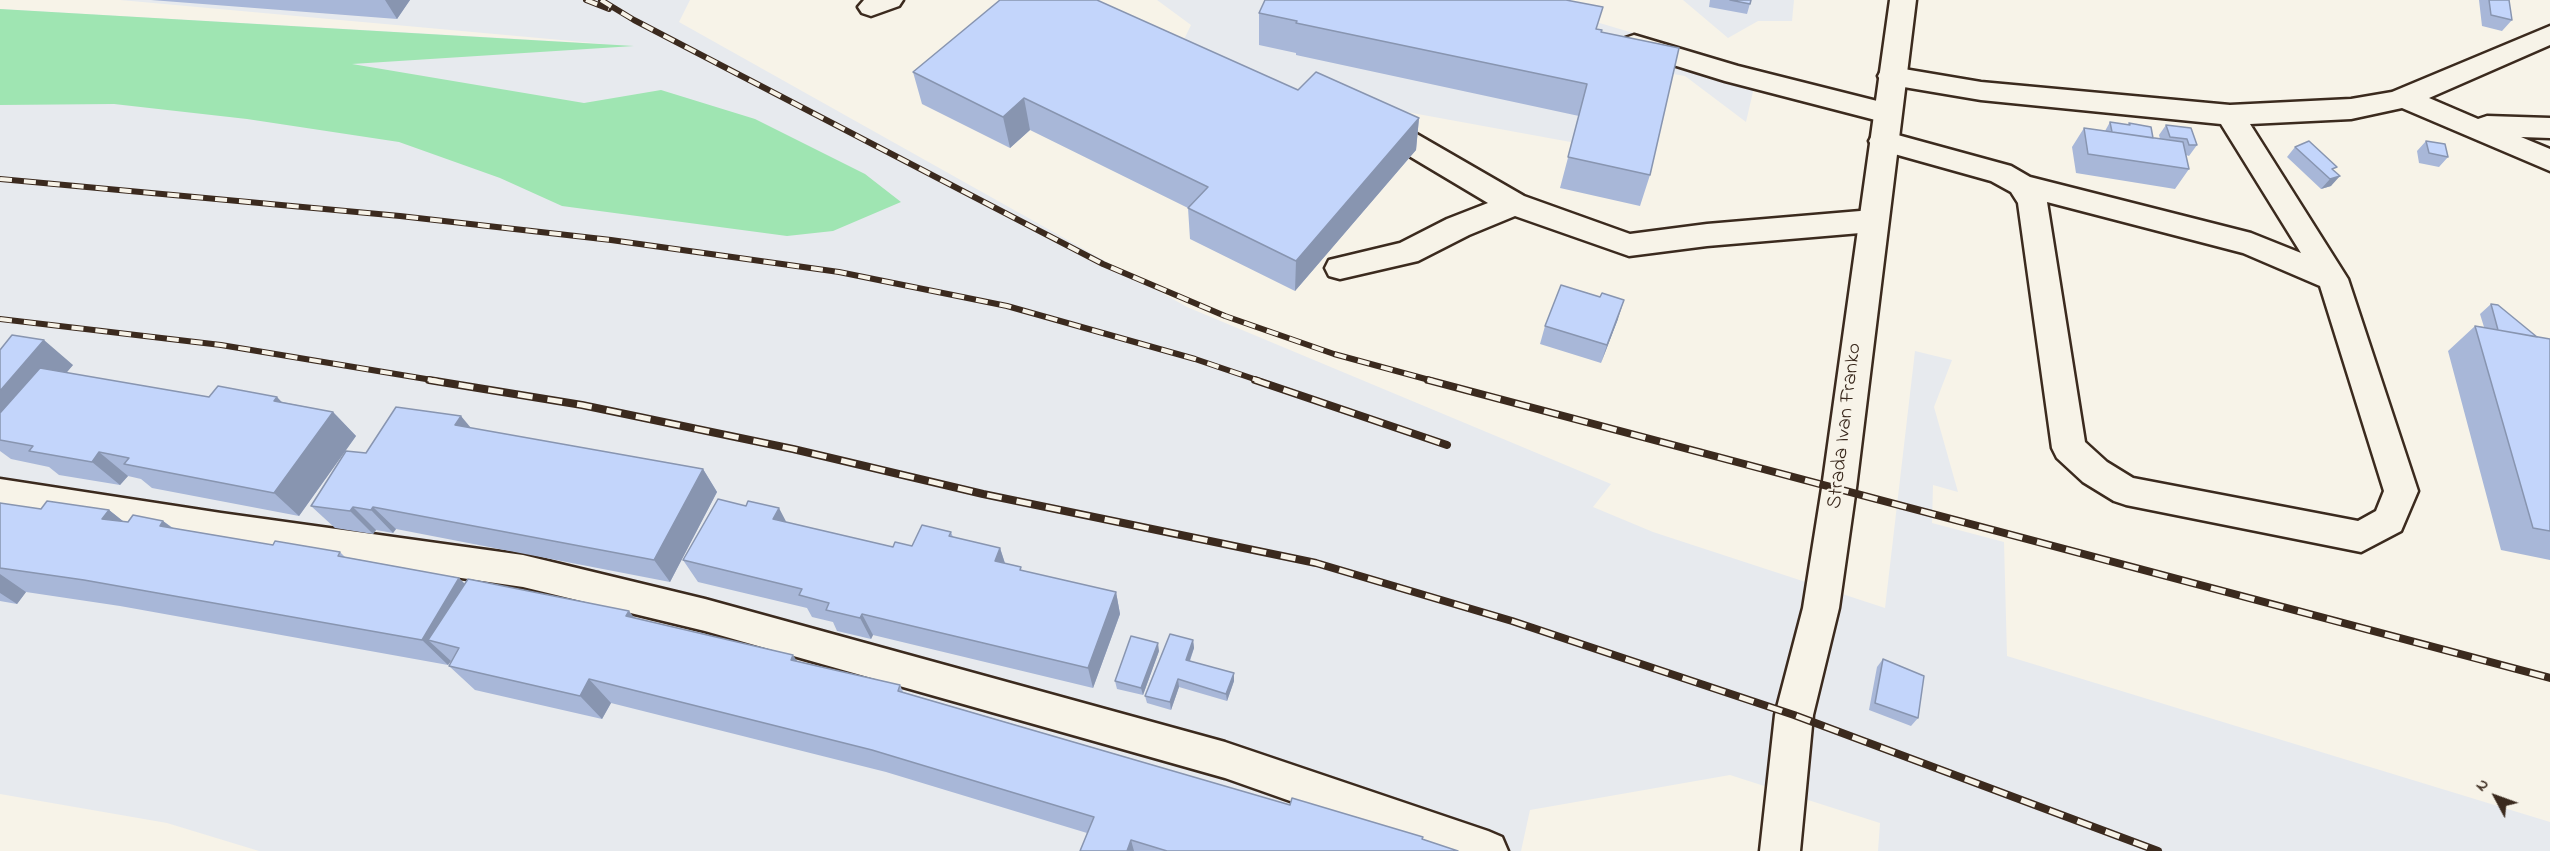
<!DOCTYPE html>
<style>
body{margin:0}
#map{position:relative;width:2550px;height:851px;overflow:hidden;background:#f7f3e8;font-family:"Indie Flower",sans-serif}
canvas{display:block}
.north{position:absolute;left:2466px;top:767px;width:60px;height:60px;-webkit-text-stroke:4px #f7f3e8;paint-order:stroke;rotate:311deg;font-size:16px;font-weight:700;line-height:24px;text-align:center;color:#3b2a1e}
.north::after{content:'';display:block;margin:auto;width:21px;height:27px;background:#3b2a1e;clip-path:polygon(50% 0,100% 100%,50% 72%,0 100%)}
</style>
<div id="map">
<canvas width="2550" height="851"></canvas>
<div class="north">N</div>
</div>
<script>
const ctx = document.querySelector('canvas').getContext('2d');
ctx.lineJoin = 'round';
function paint(path, color) {
  ctx.fillStyle = color;
  ctx.fill(path, 'evenodd');
}
function shape(rows) {
  const path = new Path2D();
  for (const r of rows) {
    path.moveTo(r[0], r[1]);
    for (let i = 2; i < r.length; i += 2) path.lineTo(r[i], r[i + 1]);
  }
  return path;
}
function strokePath(path, color, width, dash) {
  ctx.strokeStyle = color;
  ctx.lineWidth = width;
  ctx.lineCap = dash ? 'butt' : 'round';
  ctx.setLineDash(dash || []);
  ctx.stroke(path);
}
function write(font, color, halo, rows, align = 'center') {
  ctx.font = font + ' "Indie Flower",sans-serif';
  ctx.lineWidth = 4.5;
  ctx.setLineDash([]);
  ctx.textBaseline = 'middle';
  ctx.strokeStyle = halo;
  ctx.fillStyle = color;
  for (const [text, x, y, turn = 0] of rows) {
    ctx.save();
    ctx.translate(x, y);
    ctx.rotate((+turn || 0) * Math.PI / 180);
    ctx.textAlign = isNaN(turn) ? turn : align;
    if (halo) ctx.strokeText(text, 0, 0);
    ctx.fillText(text, 0, 0);
    ctx.restore();
  }
}
const built = shape([
 [120,0,690,0,679,22,1187,307,1611,484,1593,507,1653,532,1885,608,1915,351,1952,360,1934,407,1958,492,1933,485,1932,523,2004,542,2007,656,2550,822,2550,851,1878,851,1880,823,1730,775,1530,810,1521,851,259,851,167,823,0,794,0,9,605,44],
 [1157,0,1522,0,1758,70,1746,122,1685,76,1595,61,1576,143,1254,84,1178,52,1191,25],
 [1683,0,1794,0,1792,21,1758,21,1728,38]
]);
const green = shape([
 [0,9,634,46,352,64,584,103,661,90,755,119,865,174,901,202,833,231,787,236,562,206,500,178,399,142,247,119,114,104,0,105]
]);
const minor = shape([
 [864,0,903,0,899,6,871,16,862,13,858,7,864,0],
 [2550,26,2550,45,2429,98,2478,119,2487,116,2550,118,2550,138,2521,137,2550,149,2550,171,2402,108,2351,119,2250,124,2348,279,2418,491,2401,531,2361,552,2126,505,2114,501,2083,482,2057,458,2052,448,2018,203,2011,192,1991,181,1873,148,1869,141,1873,134,1883,131,2011,166,2030,177,2251,233,2301,253,2221,124,1981,100,1892,85,1882,83,1878,76,1882,69,1892,67,1981,82,2230,105,2351,99,2392,92,2550,26],
 [2047,202,2243,253,2320,286,2384,491,2376,511,2358,521,2133,478,2107,462,2085,442,2047,202],
 [1634,35,1738,66,1897,106,1901,113,1897,120,1887,123,1725,81,1625,50,1621,44,1625,38,1634,35],
 [1379,115,1389,118,1524,196,1630,234,1707,224,1872,210,1882,213,1887,221,1882,229,1872,232,1707,246,1629,256,1515,216,1469,235,1418,261,1340,279,1329,276,1325,268,1329,260,1400,243,1447,219,1488,203,1369,132,1365,125,1369,118,1379,115],
 [0,479,221,513,523,555,705,599,1225,742,1488,831,1502,837,1508,851,1432,851,1225,778,705,631,523,587,221,543,0,507,0,479]
]);
const major = shape([
 [1890,0,1916,0,1856,488,1839,608,1813,715,1800,851,1760,851,1775,715,1803,608,1822,488,1890,0]
]);
const railFar1 = shape([
 [586,0,609,9],
 [601,0,634,20,1103,264,1225,316,1334,354,1433,381],
 [0,179,400,216,611,240,839,272,1007,306,1195,359,1260,381],
 [0,319,221,345,438,381]
]);
const rail = shape([
 [429,380,582,405,793,449,983,494,1316,563,1512,621,1794,715,2158,851],
 [1255,380,1447,445],
 [1428,380,2550,678]
]);
const wall = shape([
 [151,0,410,0,397,19],
 [1710,0,1751,0,1747,14,1709,7],
 [2479,0,2509,0,2512,20,2502,31,2482,26],
 [1259,13,1597,30,1601,32,1650,175,1640,206,1560,188,1579,116,1296,55,1296,53,1259,45],
 [913,72,1298,90,1419,118,1416,150,1295,291,1190,239,1188,208,1030,130,1010,148,922,104],
 [2110,122,2128,125,2129,123,2153,138,2160,139,2159,135,2166,125,2197,145,2189,156,2186,155,2189,169,2175,189,2076,173,2072,147,2084,128,2105,131],
 [2426,141,2448,157,2439,167,2419,163,2417,151],
 [2295,147,2334,171,2331,186,2321,189,2287,157],
 [2491,304,2537,337,2550,339,2550,560,2501,550,2448,351,2475,326,2484,327,2480,314],
 [1618,319,1601,363,1540,344,1545,326],
 [0,350,73,365,66,373,209,397,282,402,333,412,356,436,299,516,152,488,141,479,128,476,120,485,59,475,49,467,11,459,0,451],
 [471,428,703,469,717,492,670,582,396,529,393,533,376,530,373,534,335,528,311,506,366,453],
 [0,503,41,509,109,510,124,522,163,521,173,528,273,545,340,552,345,557,459,578,464,584,634,617,797,661,900,685,903,692,1290,805,1422,839,1458,851,1080,851,1087,833,886,772,611,703,602,719,475,690,449,666,451,662,451,661,448,665,120,606,26,592,17,604,0,601],
 [786,522,893,547,912,546,951,532,953,537,1000,548,1005,563,1022,571,1116,592,1120,614,1093,688,873,635,871,639,837,631,833,622,812,617,807,608,698,582,683,560],
 [1193,640,1194,648,1190,661,1234,673,1234,681,1227,701,1179,687,1171,710,1147,703,1145,696],
 [1159,651,1143,695,1117,689,1115,681],
 [1883,659,1918,718,1911,726,1869,710,1877,667]
]);
const shadedWall = shape([
 [385,0,410,0,397,19],
 [1024,98,1030,130,1010,148,1003,117],
 [1419,118,1416,150,1295,291,1296,261],
 [2340,176,2331,186,2321,189,2330,179],
 [1624,300,1618,319,1601,363,1607,345],
 [44,340,73,365,8,441,0,440,0,391],
 [277,397,300,421,274,401],
 [333,412,356,436,299,516,274,493],
 [461,416,481,440,455,425],
 [99,452,128,476,120,485,92,462],
 [703,469,717,492,670,582,654,560],
 [353,507,376,530,373,534,350,511],
 [373,507,396,529,393,533,371,510],
 [779,508,791,531,773,519],
 [109,510,143,537,102,519],
 [163,521,197,547,160,526],
 [1000,548,1007,570,995,561],
 [0,574,26,592,17,604,0,593],
 [459,578,484,603,428,640,451,661,448,665,422,640],
 [1116,592,1120,614,1093,688,1088,668],
 [629,611,649,636,626,616],
 [862,614,873,635,871,639,860,618],
 [1193,640,1194,648,1187,668,1186,660],
 [1158,643,1159,651,1143,695,1141,688],
 [793,655,809,679,791,660],
 [1234,673,1234,681,1227,701,1226,694],
 [589,679,611,703,602,719,580,696],
 [1178,679,1179,687,1171,710,1170,702],
 [1131,840,1134,851,1127,851]
]);
const building = shape([
 [1000,0,1097,0,1298,90,1316,72,1419,118,1296,261,1188,208,1208,187,1024,98,1003,117,913,72,1000,0],
 [1265,0,1566,0,1603,7,1596,29,1602,30,1601,32,1679,48,1650,175,1568,157,1587,84,1296,23,1297,21,1259,13,1265,0],
 [1730,0,1751,0,1750,4,1730,0],
 [2489,0,2509,0,2512,20,2491,15,2489,0],
 [2110,122,2130,125,2129,123,2151,127,2153,138,2112,132,2110,122],
 [2166,125,2191,128,2197,145,2189,145,2187,139,2170,137,2166,125],
 [2084,128,2183,142,2189,169,2088,154,2084,128],
 [2309,141,2337,167,2332,169,2340,176,2330,179,2295,147,2309,141],
 [2426,141,2445,144,2448,157,2429,153,2426,141],
 [1561,285,1600,297,1602,293,1624,300,1607,345,1545,326,1561,285],
 [2491,304,2498,305,2537,337,2498,330,2491,304],
 [2475,326,2550,339,2550,531,2533,528,2475,326],
 [12,335,44,340,0,391,0,350,12,335],
 [40,368,209,397,218,386,277,397,274,401,333,412,274,493,124,464,129,458,99,452,92,462,29,451,33,446,0,440,0,413,40,368],
 [396,407,461,416,455,425,703,469,654,560,373,507,371,510,353,507,350,511,311,506,346,451,366,453,396,407],
 [718,499,746,506,748,501,779,508,773,519,893,547,895,542,912,546,922,525,951,532,949,536,1000,548,995,561,1021,567,1020,570,1116,592,1088,668,862,614,860,618,826,610,829,603,799,595,802,589,683,560,718,499],
 [47,501,109,510,102,519,128,522,133,515,163,521,160,526,273,545,275,541,340,552,338,556,459,578,422,640,84,580,0,568,0,503,41,509,47,501],
 [468,579,629,611,626,616,793,655,791,660,900,685,898,691,1290,805,1292,798,1423,837,1422,839,1458,851,1167,851,1131,840,1127,851,1080,851,1094,817,872,750,589,679,580,696,449,666,459,648,428,640,468,579],
 [1170,634,1193,640,1186,660,1234,673,1226,694,1178,679,1170,702,1145,696,1170,634],
 [1131,636,1158,643,1141,688,1115,681,1131,636],
 [1883,659,1924,676,1918,718,1875,703,1883,659]
]);
const streetNames = [
 ["Strada Ivan Franko",1846,426,-83]
];
paint(built, '#e7eaee');
paint(green, '#9fe5b2');
strokePath(minor, '#3b2a1e', 5);
strokePath(major, '#3b2a1e', 5);
paint(minor, '#f7f3e8');
paint(major, '#f7f3e8');
strokePath(railFar1, '#3b2a1e', 6);
strokePath(rail, '#3b2a1e', 8);
strokePath(railFar1, '#f7f3e8', 4, [12]);
strokePath(rail, '#f7f3e8', 5, [15]);
paint(wall, '#a8b7d8');
paint(shadedWall, '#8895b0');
paint(building, '#c3d5fb');
strokePath(building, '#8895b0', 1.5);
write('21px', '#3b2a1e', '#f7f3e8', streetNames);
</script>
